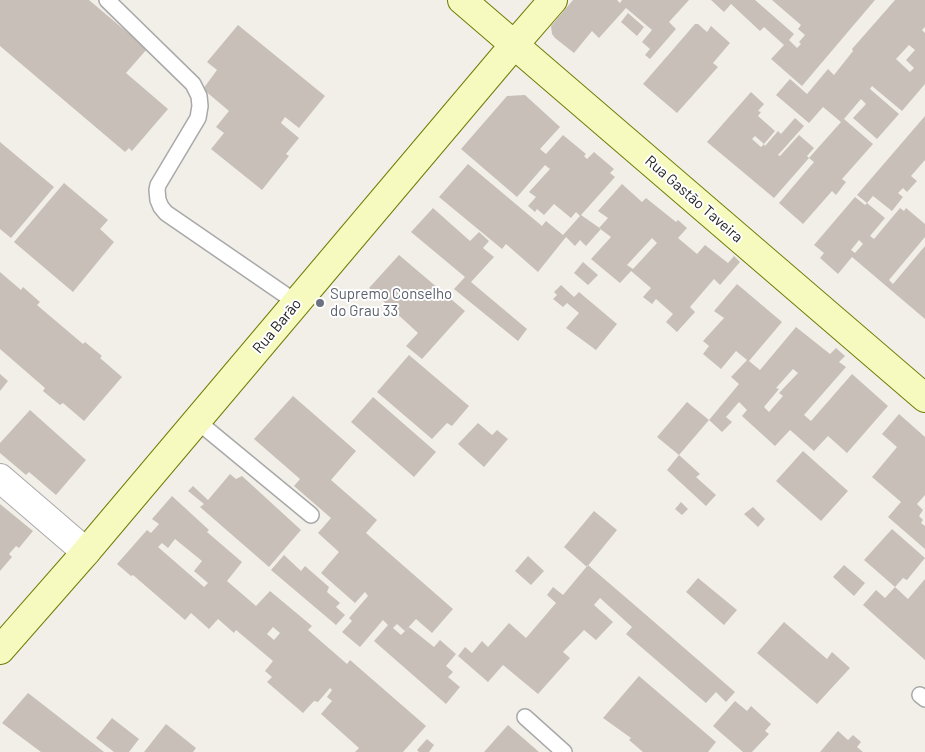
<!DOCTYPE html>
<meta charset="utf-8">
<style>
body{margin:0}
canvas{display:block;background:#f2efe9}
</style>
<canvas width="925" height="752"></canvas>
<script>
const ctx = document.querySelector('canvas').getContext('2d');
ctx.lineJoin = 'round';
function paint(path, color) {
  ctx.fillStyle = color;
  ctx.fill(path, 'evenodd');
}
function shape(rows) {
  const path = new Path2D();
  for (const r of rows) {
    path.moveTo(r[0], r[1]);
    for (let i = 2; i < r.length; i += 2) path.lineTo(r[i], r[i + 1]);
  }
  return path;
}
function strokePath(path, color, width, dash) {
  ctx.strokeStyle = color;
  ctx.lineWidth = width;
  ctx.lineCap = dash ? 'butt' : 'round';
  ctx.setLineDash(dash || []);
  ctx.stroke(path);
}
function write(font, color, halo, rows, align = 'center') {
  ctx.font = font + ' Barlow,sans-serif';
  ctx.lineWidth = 4;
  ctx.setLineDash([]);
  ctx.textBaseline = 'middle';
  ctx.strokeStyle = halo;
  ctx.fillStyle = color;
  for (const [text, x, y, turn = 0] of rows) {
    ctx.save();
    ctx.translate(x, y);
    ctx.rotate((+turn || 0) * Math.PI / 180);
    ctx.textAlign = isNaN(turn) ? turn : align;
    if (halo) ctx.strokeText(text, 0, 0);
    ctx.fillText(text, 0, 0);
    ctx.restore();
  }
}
const building = shape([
 [0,0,89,0,147,49,126,73,168,109,132,151,129,148,125,152,0,46],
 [573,0,617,0,620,3,622,0,689,0,669,22,676,29,650,59,645,55,650,49,642,42,652,30,626,8,599,38,592,31,574,53,555,38,552,34,551,26],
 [711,0,755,0,794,34,789,40,797,48,801,44,799,42,805,35,798,29,801,25,772,0,875,0,802,86,771,59,784,45,764,27,760,31,731,4,724,12],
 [895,0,925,0,925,27,922,30,925,33,925,84,902,111,872,86,870,89,899,114,877,139,853,118,866,104,861,99,844,119,873,144,842,179,846,182,836,195,832,191,803,224,779,203,814,162,809,158,841,122,823,107,809,123,776,95,790,79,807,94,828,69,834,75,853,51,852,49],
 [909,45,915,50,906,60,914,68,910,72,896,59],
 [628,13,644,27,637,36,621,22],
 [695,24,698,24,707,32,711,26,730,43,713,63,718,67,677,113,643,84],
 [238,25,325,96,299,128,285,117,281,123,299,138,286,154,289,156,262,190,211,149,224,133,216,127,229,111,203,89,217,70,207,62],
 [751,92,764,104,758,111,761,112,758,116,775,131,764,144,755,136,752,139,761,147,764,144,765,146,778,131,781,134,795,118,804,126,778,155,780,156,799,135,814,148,807,156,809,158,774,198,707,142],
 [525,95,560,127,540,149,546,154,563,135,586,154,584,156,587,159,594,152,614,169,610,173,615,177,581,215,601,229,586,246,580,240,575,246,566,237,538,272,506,244,502,249,439,197,468,164,542,226,546,221,563,235,580,216,576,212,571,218,554,204,544,215,537,209,535,212,528,206,536,197,529,192,550,169,545,165,517,197,461,149,507,96],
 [925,116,925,160,911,176,917,181,907,192,903,188,898,193,903,197,892,211,873,196,867,203,857,195],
 [0,142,54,187,11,238,0,229],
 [64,183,108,220,100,229,114,242,73,292,14,242],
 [622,184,642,202,646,198,676,222,678,220,687,228,678,238,697,254,705,245,728,263,734,256,740,262,720,285,714,279,690,307,695,312,677,332,666,322,673,314,656,299,652,304,643,297,651,288,631,271,620,283,591,259,611,237,599,228,608,218,598,211],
 [652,238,657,243,633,269,627,265],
 [855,197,865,205,867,203,885,218,870,236,874,239,900,208,904,211,906,208,925,224,925,237,889,280,893,284,925,246,925,319,852,257,838,274,820,258,824,253,814,245],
 [859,240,863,244,855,253,851,250],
 [433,208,470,241,479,232,489,241,483,248,494,257,471,282,527,329,518,341,454,289,465,277,411,232],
 [399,255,465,311,422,359,406,346,418,333,369,288],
 [583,262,598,275,588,285,574,273],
 [0,272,21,290,23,287,40,302,37,305,83,344,85,342,102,356,100,358,122,377,84,421,63,403,60,405,43,391,45,388,0,349],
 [737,284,782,322,749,361,760,370,796,327,830,354,836,348,845,356,839,362,846,367,804,415,811,421,852,374,888,406,847,453,828,436,814,451,790,430,775,446,742,416,747,410,739,402,726,417,732,422,722,432,709,420,739,384,731,377,747,360,736,351,721,369,703,354,709,346,703,341,724,318,714,311],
 [793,369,798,373,779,393,783,396,769,412,764,407,779,389,776,388],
 [561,285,574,297,579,292,617,324,596,350,566,328,579,313,567,303,563,307,553,299,557,295,554,292],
 [409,355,469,406,452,426,447,423,432,439,377,392],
 [0,374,8,381,0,391],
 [293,396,356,451,331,480,377,520,366,533,453,609,432,633,416,619,405,631,397,624,393,628,401,635,409,627,434,647,440,640,456,654,446,666,453,672,448,677,460,687,446,704,374,641,388,625,383,620,360,647,342,632,352,621,349,618,368,596,365,592,355,603,321,573,339,552,318,533,331,518,294,486,300,479,254,439],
 [373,397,436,452,414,477,351,422],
 [687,402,709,420,679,455,657,437],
 [30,410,86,460,56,495,29,472,26,475,0,453,0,443],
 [899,414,925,437,925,495,917,504,923,510,919,516,923,520,921,523,925,526,925,549,888,517,901,502,872,477,897,447,882,434],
 [478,423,492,435,497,430,508,439,484,467,458,444],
 [803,451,848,491,821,521,776,481],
 [679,455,700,474,696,477,716,495,706,506,667,470],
 [230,474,236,479,242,476,301,530,269,567,200,507,204,504,188,491,193,486,208,500],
 [172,496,209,530,207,532,242,562,227,581,256,606,270,591,312,626,308,630,347,664,350,660,426,726,403,752,355,752,359,748,321,714,332,701,327,697,332,690,330,688,318,702,314,701,303,713,267,682,272,677,265,671,273,661,236,630,234,633,218,619,209,629,191,613,185,620,133,575,131,576,117,564,147,530,151,533,159,524,152,519],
 [175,539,202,561,194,571,208,583,204,587,158,547,162,543,168,548],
 [273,627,280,633,274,640,267,634],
 [681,502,688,509,682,515,675,509],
 [0,504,33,531,19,548,16,546,9,554,12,557,0,571],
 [753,507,765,519,758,527,744,514],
 [594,511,617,530,587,567,564,547],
 [892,529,925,558,907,580,903,578,895,587,908,599,925,579,925,660,863,605,876,590,885,598,895,587,864,560],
 [284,555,301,571,305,566,329,587,327,592,340,603,336,607,345,615,336,625,271,570],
 [528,556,544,571,531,585,515,571],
 [588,565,645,614,735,692,726,702,716,692,706,703,626,634,632,627,600,598,594,605,613,622,596,640,584,630,563,652,570,658,538,694,503,665,488,682,458,656,465,647,472,653,482,641,488,647,509,623,526,638,556,603,547,595,553,587,563,595],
 [844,565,865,583,854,596,833,577],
 [698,578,737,610,724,625,686,592],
 [784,622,827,659,832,652,850,668,817,704,757,653],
 [639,676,716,742,708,752,643,752,629,740,631,738,603,718],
 [28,693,104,752,41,752,2,723],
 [735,701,747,711,751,706,771,724,765,731,769,734,752,752,743,752,713,726],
 [112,718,139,739,129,752,114,752,96,738],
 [166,724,196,748,193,752,144,752],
 [508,725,539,752,484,752],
 [838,731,848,740,853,735,861,742,857,747,863,752,820,752],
 [427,739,434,745,429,752,419,752,417,750]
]);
const lane = shape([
 [107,0,193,84,199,96,200,106,198,118,158,185,157,190,158,200,161,207,166,213,297,303],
 [197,421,311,515],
 [920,695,925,699],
 [525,717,564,752]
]);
const street = shape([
 [0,478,86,552]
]);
const secondary = shape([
 [462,0,925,398],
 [0,650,86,552,514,45,553,0]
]);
const markers = [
 [320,303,5,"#6b7280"]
];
const streetNames = [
 ["Rua Gastão Taveira",694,199,41],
 ["Rua Barão",277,326,-50]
];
const worshipNames = [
 ["Supremo Conselho",330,294],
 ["do Grau 33",330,311]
];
paint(building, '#c7bfb8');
strokePath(lane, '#a9a9a9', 18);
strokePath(street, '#a9a9a9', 30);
strokePath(secondary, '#707d05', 30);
strokePath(lane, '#fff', 15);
strokePath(street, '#fff', 28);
strokePath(secondary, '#f7fabf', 28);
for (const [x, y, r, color] of markers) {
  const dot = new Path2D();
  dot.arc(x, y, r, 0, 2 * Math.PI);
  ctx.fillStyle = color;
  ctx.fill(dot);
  strokePath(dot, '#fff', 2);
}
write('15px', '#222', '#fff', streetNames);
write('15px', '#5b616d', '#fff', worshipNames, 'left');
</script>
